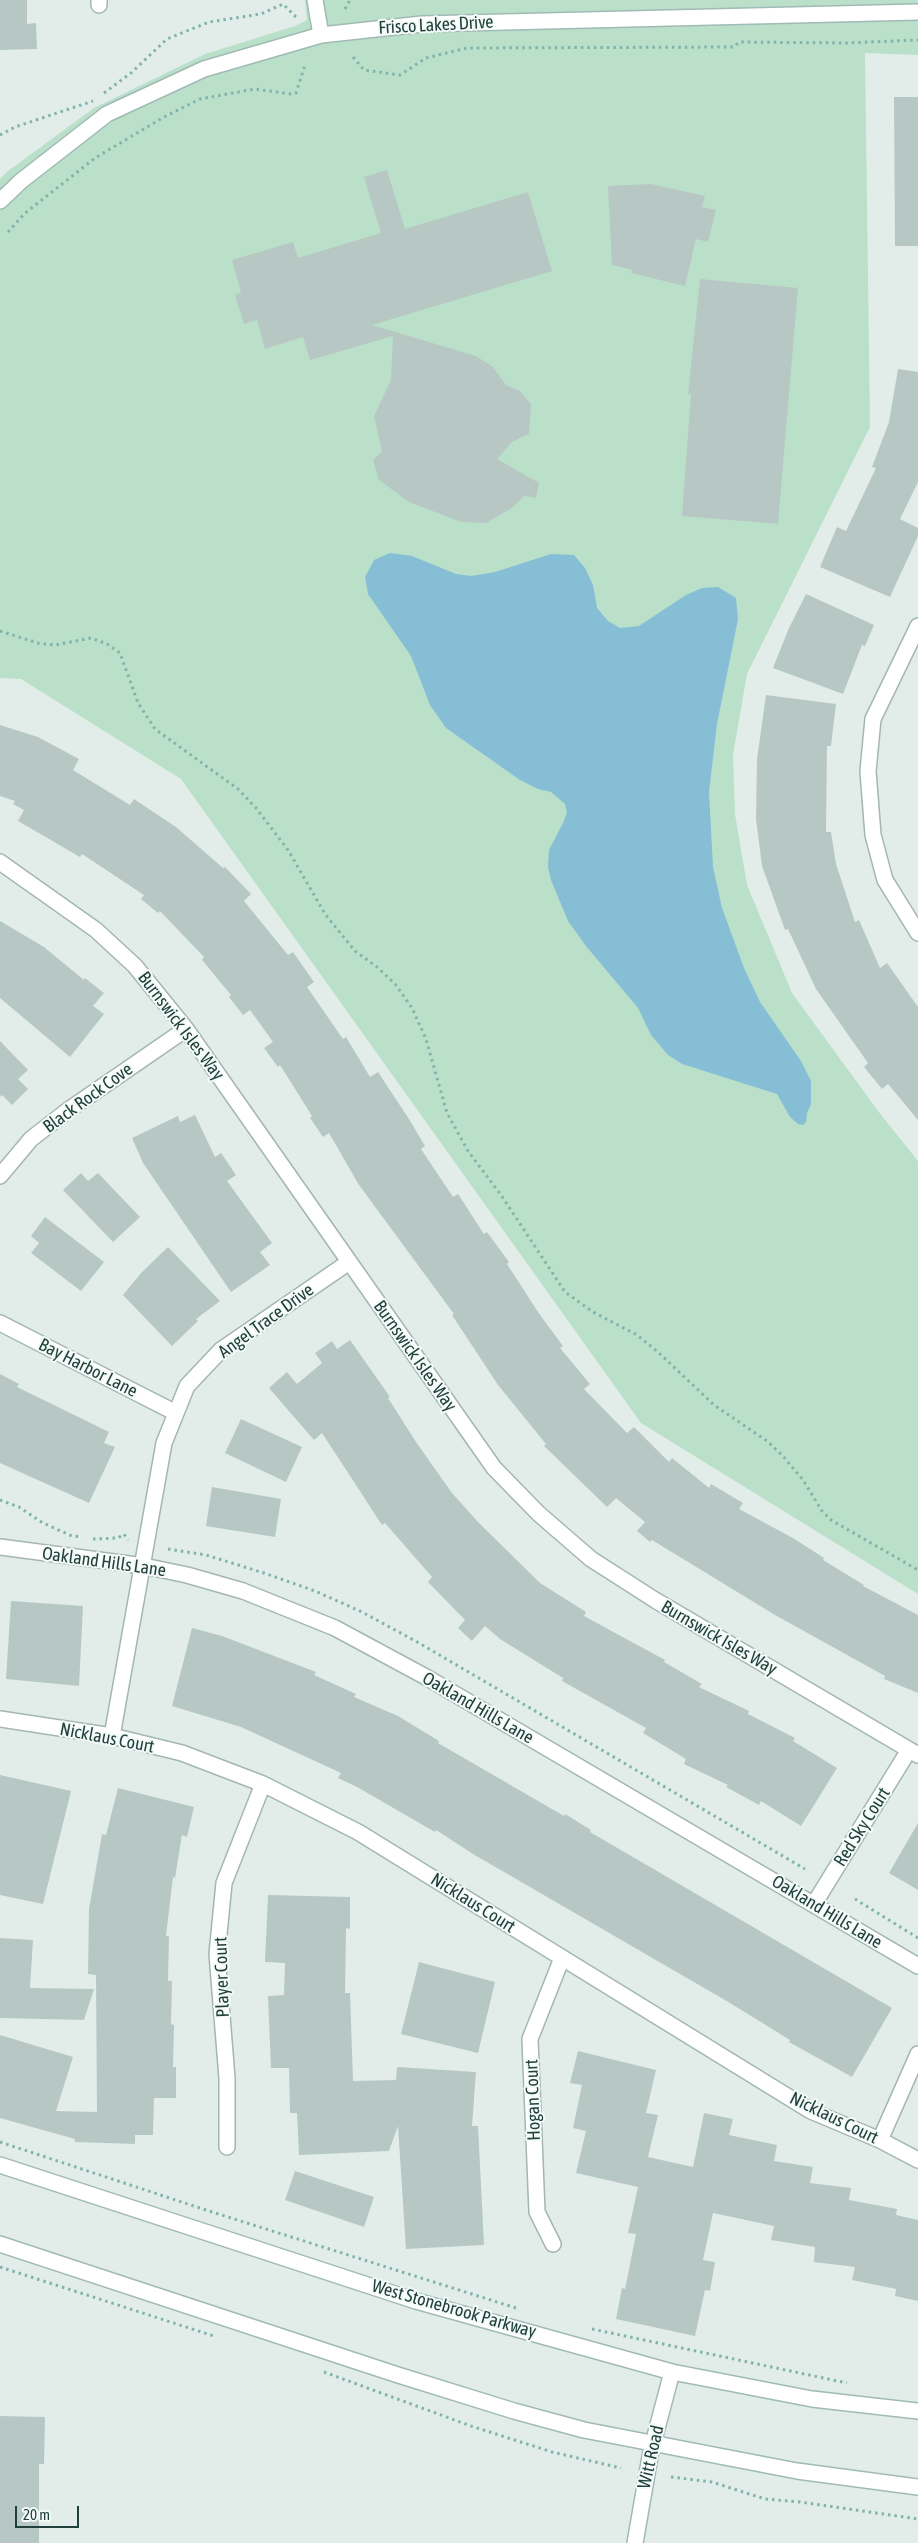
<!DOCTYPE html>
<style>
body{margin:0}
#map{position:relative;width:918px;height:2543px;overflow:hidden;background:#e2edea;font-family:"Asap Condensed",sans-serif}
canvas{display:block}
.scale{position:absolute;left:15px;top:2506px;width:64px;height:22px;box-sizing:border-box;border:2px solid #21403c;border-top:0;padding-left:6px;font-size:15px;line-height:18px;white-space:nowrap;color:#21403c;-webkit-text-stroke:4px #f3faf7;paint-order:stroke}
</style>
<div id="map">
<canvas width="918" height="2543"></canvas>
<div class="scale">20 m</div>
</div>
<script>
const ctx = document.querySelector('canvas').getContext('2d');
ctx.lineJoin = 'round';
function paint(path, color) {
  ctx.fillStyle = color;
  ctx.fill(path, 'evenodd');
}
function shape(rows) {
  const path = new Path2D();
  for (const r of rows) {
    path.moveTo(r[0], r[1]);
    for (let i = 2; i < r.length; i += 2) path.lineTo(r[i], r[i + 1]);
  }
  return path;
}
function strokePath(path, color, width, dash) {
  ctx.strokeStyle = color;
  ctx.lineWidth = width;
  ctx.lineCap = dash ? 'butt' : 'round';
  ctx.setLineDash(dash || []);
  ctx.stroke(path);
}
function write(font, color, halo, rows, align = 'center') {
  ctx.font = font + ' "Asap Condensed",sans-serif';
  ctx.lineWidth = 4;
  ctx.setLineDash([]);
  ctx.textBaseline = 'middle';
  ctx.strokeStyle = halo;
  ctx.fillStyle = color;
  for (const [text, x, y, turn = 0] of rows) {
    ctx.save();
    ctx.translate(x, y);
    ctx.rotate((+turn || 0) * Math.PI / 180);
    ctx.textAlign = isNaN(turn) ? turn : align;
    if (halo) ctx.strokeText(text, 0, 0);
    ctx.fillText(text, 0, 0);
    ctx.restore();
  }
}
const green = shape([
 [305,0,918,0,918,55,865,53,870,427,747,674,733,755,735,814,747,885,792,993,878,1111,918,1161,918,1594,641,1423,181,779,21,679,0,678,0,179,8,171,94,108,205,54,295,26,307,20]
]);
const water = shape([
 [390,553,412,556,456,574,471,576,495,572,551,554,574,555,585,568,593,585,597,608,608,621,620,628,639,626,686,595,702,588,718,587,736,598,738,619,717,724,709,792,713,867,722,908,744,968,760,1002,801,1061,811,1081,811,1104,807,1113,806,1122,803,1125,798,1124,790,1117,777,1094,682,1064,668,1055,651,1035,638,1008,586,946,568,921,551,880,548,867,549,850,564,821,567,812,565,804,551,792,538,789,520,780,446,728,430,705,411,656,368,594,365,577,374,560]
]);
const building = shape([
 [0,0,27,0,27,24,36,23,37,49,0,50],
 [894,97,918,97,918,246,895,246],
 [387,170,405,229,528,192,552,271,372,325,476,356,493,367,506,385,520,391,531,404,529,434,512,442,497,459,539,483,536,498,524,496,512,508,486,523,461,522,409,502,379,480,373,460,382,451,374,416,391,380,393,336,310,360,303,337,265,349,257,320,244,324,235,295,241,292,232,260,293,242,298,258,381,233,364,177],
 [651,184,705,196,702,207,716,210,708,242,696,239,685,286,631,273,632,270,612,265,608,186],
 [700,279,798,288,778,524,682,516,691,394,688,394],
 [898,369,918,372,918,482,900,519,918,528,918,536,890,597,820,567,837,527,846,531,876,468,872,467,889,422],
 [806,594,874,625,865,646,862,645,843,694,773,668,789,628],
 [766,695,836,704,831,746,827,746,826,832,831,832,836,864,855,922,859,920,880,968,887,963,918,1007,918,1120,888,1084,882,1089,864,1067,868,1063,816,989,788,929,785,930,762,866,756,819,757,759],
 [0,725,38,737,79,759,73,770,130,805,134,799,176,827,223,868,225,867,251,894,244,901,288,955,293,952,314,982,307,987,343,1039,346,1037,370,1077,378,1072,409,1119,425,1146,421,1149,453,1197,458,1194,484,1234,487,1232,509,1262,507,1264,540,1315,563,1346,560,1348,590,1384,584,1389,627,1433,634,1427,669,1462,672,1458,709,1488,711,1484,743,1503,739,1509,793,1538,824,1558,823,1560,864,1585,863,1586,918,1615,918,1693,884,1679,885,1676,775,1615,652,1540,650,1542,637,1531,645,1522,616,1498,607,1507,544,1446,546,1444,498,1385,452,1315,454,1314,359,1185,329,1133,323,1137,310,1118,312,1116,280,1065,278,1067,264,1048,273,1042,250,1010,243,1015,229,997,231,995,202,960,204,957,160,911,158,913,141,899,144,895,82,854,80,857,18,821,24,810,13,804,15,801,0,796],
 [0,921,44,947,84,980,85,978,104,993,93,1006,104,1014,70,1057,0,998],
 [0,1041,28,1070,18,1079,28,1089,12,1105,2,1095,0,1097],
 [195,1115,215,1157,221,1153,236,1175,227,1181,272,1243,260,1252,270,1265,231,1292,143,1163,132,1138,178,1116,180,1122],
 [81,1173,88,1181,98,1173,140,1217,113,1242,63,1190],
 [45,1217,104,1262,81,1291,31,1253,39,1243,31,1236],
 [168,1247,220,1301,196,1319,198,1321,172,1346,123,1295,142,1272],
 [350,1340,390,1397,388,1398,416,1442,452,1493,478,1522,540,1583,586,1612,584,1616,665,1660,664,1662,702,1684,699,1687,749,1711,748,1714,795,1738,793,1741,837,1768,801,1826,761,1801,759,1805,726,1787,728,1785,684,1764,686,1759,643,1733,646,1728,562,1681,563,1678,500,1639,485,1626,472,1641,458,1628,465,1620,428,1582,432,1577,385,1523,382,1525,322,1433,314,1440,269,1388,287,1372,297,1384,322,1363,315,1353,332,1341,337,1349],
 [0,1374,19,1384,17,1387,109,1432,104,1443,115,1447,89,1503,0,1463],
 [241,1419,302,1447,286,1482,225,1453],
 [212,1487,281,1499,275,1537,206,1526],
 [11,1601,83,1606,79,1686,6,1679],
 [192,1628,222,1636,316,1672,314,1675,356,1694,354,1697,398,1716,439,1741,438,1743,564,1816,565,1814,591,1830,590,1832,892,2008,852,2077,789,2042,790,2040,730,2003,473,1854,436,1830,435,1832,357,1787,338,1778,341,1773,241,1727,172,1706],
 [0,1775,71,1791,43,1904,0,1895],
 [118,1788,194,1807,187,1837,182,1835,175,1878,173,1877,166,1936,169,1936,168,1981,172,1981,171,2024,174,2025,173,2067,176,2067,176,2098,154,2098,153,2135,135,2135,135,2144,75,2142,75,2139,0,2118,0,2035,73,2057,56,2111,97,2112,96,1975,88,1974,89,1909,102,1834,106,1835],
 [918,1823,918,1890,889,1873],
 [268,1895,350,1897,350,1929,346,1928,345,1993,350,1993,353,2081,396,2080,397,2067,476,2072,472,2126,478,2126,484,2245,406,2249,398,2126,389,2151,299,2155,297,2113,290,2113,289,2068,271,2068,268,1996,284,1995,285,1963,265,1962],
 [0,1938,33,1940,30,1988,94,1989,84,2020,0,2018],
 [419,1962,495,1982,478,2053,401,2034],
 [578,2051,656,2070,646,2113,658,2115,648,2157,693,2167,704,2113,733,2119,729,2135,777,2145,774,2161,813,2167,810,2183,851,2188,849,2200,897,2209,896,2215,918,2220,918,2301,895,2296,896,2289,852,2280,855,2267,814,2262,815,2247,771,2240,774,2226,713,2213,703,2260,715,2262,710,2291,705,2290,695,2336,616,2319,622,2288,625,2289,636,2234,628,2233,638,2187,576,2173,586,2131,573,2128,582,2085,570,2083],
 [295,2171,374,2197,364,2227,285,2200],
 [0,2416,45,2417,44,2464,39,2464,39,2543,0,2543]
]);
const path = shape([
 [345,9,350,0],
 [353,57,364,70,400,75,426,58,467,48,734,47,739,42,846,43,918,40],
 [104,93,131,73,167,39,209,22,261,14,283,4,297,18],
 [0,135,15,127,93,101],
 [8,232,24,214,95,158,164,117,200,99,255,89,291,94,296,93,305,65],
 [0,631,38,643,55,645,91,638,107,644,120,653,138,703,155,729,238,789,256,808,288,850,325,914,355,951,377,967,396,985,412,1008,426,1039,447,1113,468,1151,501,1195,565,1292,593,1312,637,1335,658,1352,714,1405,767,1441,782,1455,803,1480,822,1511,831,1520,918,1570],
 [0,1500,19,1507,43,1523,72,1536,82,1537],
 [93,1539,118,1538,124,1534,128,1540],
 [168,1549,206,1555,264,1573,315,1591,362,1612,419,1643,805,1869],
 [855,1899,918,1938],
 [0,2142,209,2211,516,2308],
 [0,2267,214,2336],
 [592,2329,847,2383],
 [324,2372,471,2426,552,2452,621,2468],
 [671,2477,712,2482,765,2499,800,2502,918,2519]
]);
const street = shape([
 [99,0,99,5],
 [918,626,873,719,868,771,873,835,885,880,918,933],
 [0,862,96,930,135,966,186,1029,494,1468,539,1514,591,1559,655,1600,918,1755],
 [0,1176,31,1139,67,1111,186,1029],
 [0,1323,176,1413],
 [0,1547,144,1566,187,1575,243,1591,335,1628,426,1677,918,1966],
 [0,1719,112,1736,182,1753,263,1784,358,1832,811,2111,880,2140,918,2160],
 [112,1736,164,1443,187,1386,221,1350,349,1262],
 [814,1904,909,1750],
 [880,2140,918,2054],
 [227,2147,227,2078,217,1954,224,1883,263,1784],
 [553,2244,537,2212,530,2039,562,1958]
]);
const secondary = shape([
 [315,0,321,35],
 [0,201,21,181,107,114,204,69,321,35,422,24,918,12],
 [0,2165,416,2301,672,2372,812,2399,918,2411],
 [0,2244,398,2375,514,2411,584,2430,797,2471,918,2487],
 [635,2543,651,2451,672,2372]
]);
const streetNames = [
 ["Frisco Lakes Drive",436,25,-3],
 ["Burnswick Isles Way",181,1026,53],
 ["Black Rock Cove",88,1098,-36],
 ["Angel Trace Drive",266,1321,-36],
 ["Burnswick Isles Way",415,1356,55],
 ["Bay Harbor Lane",88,1368,27],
 ["Oakland Hills Lane",104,1562,8],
 ["Burnswick Isles Way",719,1638,30],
 ["Oakland Hills Lane",478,1708,30],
 ["Nicklaus Court",107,1738,11],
 ["Red Sky Court",862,1827,-58],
 ["Nicklaus Court",473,1903,32],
 ["Oakland Hills Lane",827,1912,31],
 ["Player Court",222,1977,-92],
 ["Hogan Court",533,2100,-92],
 ["Nicklaus Court",834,2118,26],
 ["West Stonebrook Parkway",454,2309,16],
 ["Witt Road",651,2457,-77]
];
paint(green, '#bae0ca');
paint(water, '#86bed6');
paint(building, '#b7c8c4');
strokePath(street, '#a4b6b2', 18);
strokePath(secondary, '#a0bab5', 18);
strokePath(path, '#80b3ab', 3, [2.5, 4]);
strokePath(street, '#fff', 15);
strokePath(secondary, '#fff', 15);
write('18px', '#21403c', '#f3faf7', streetNames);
</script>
